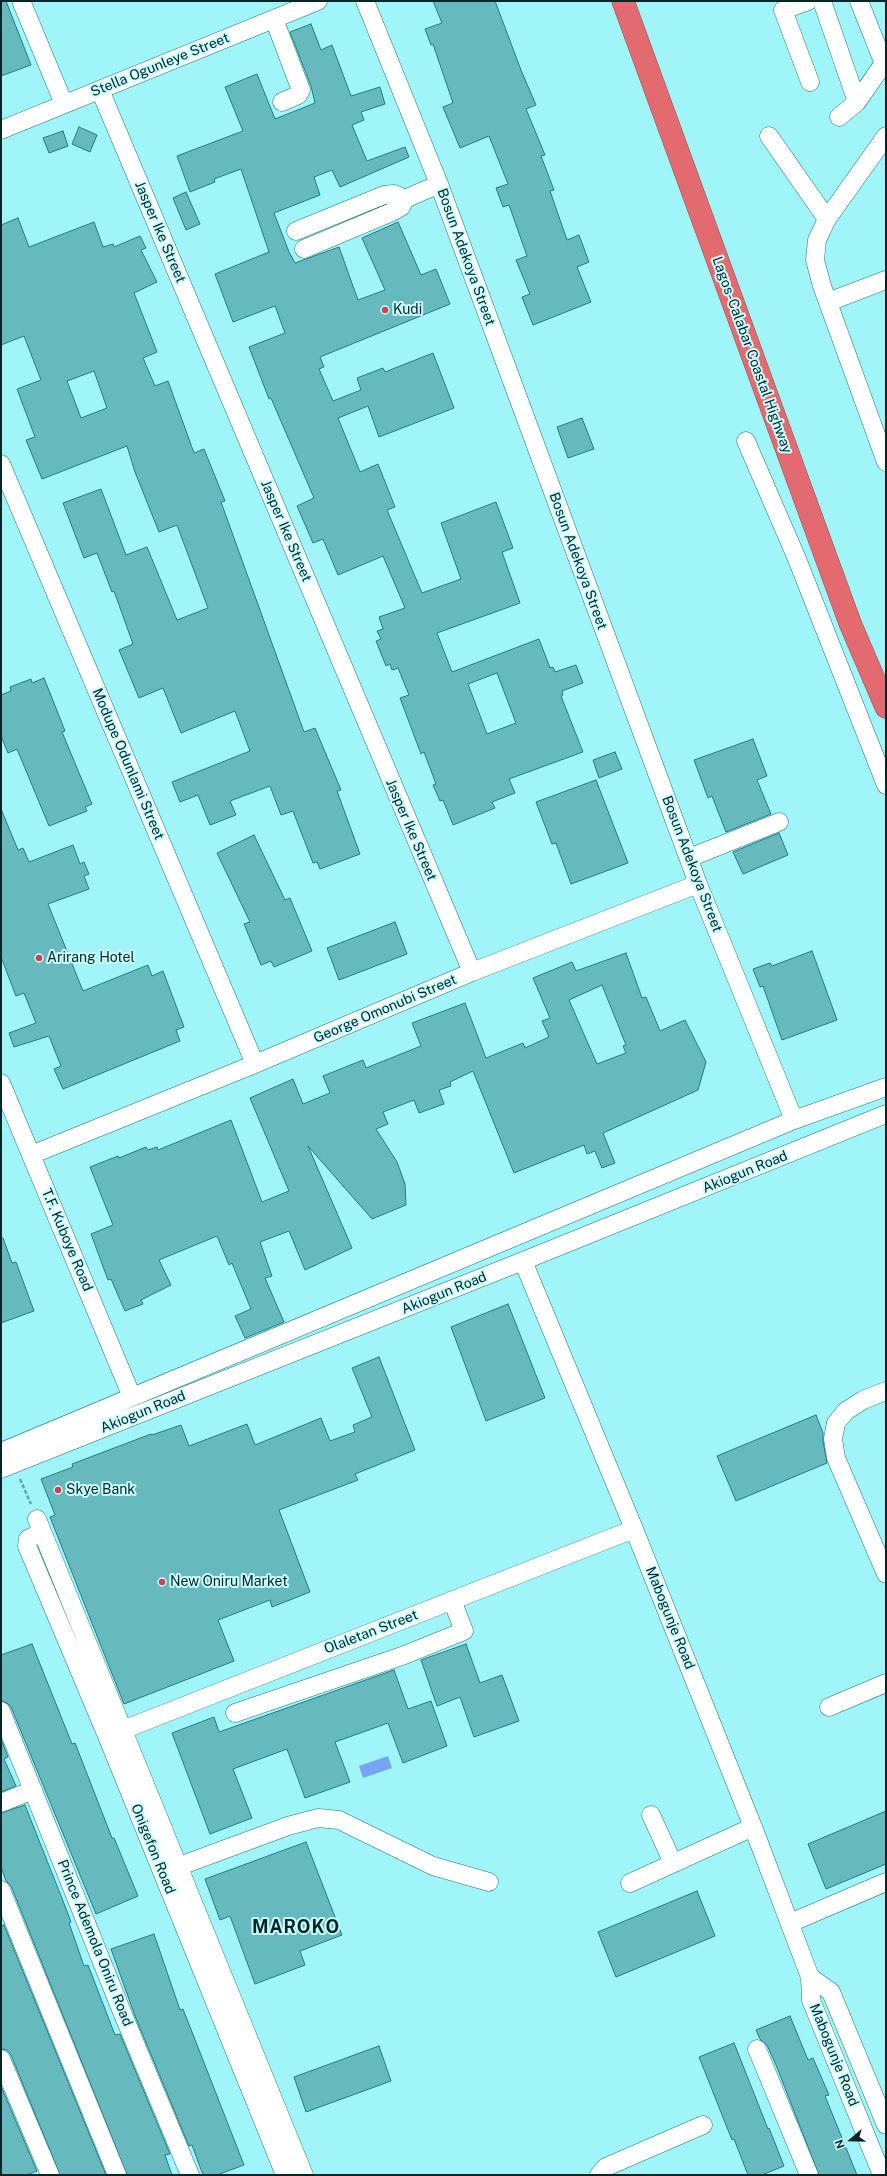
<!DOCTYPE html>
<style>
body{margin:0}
#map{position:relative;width:887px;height:2176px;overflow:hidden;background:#a0f5f9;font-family:"Public Sans",sans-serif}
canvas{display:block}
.frame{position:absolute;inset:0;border:2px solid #012628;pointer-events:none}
.north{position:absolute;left:831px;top:2120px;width:40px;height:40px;-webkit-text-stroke:3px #cbfcfe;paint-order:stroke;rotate:250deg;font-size:11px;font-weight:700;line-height:16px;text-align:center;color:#012628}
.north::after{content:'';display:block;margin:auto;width:14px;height:18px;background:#012628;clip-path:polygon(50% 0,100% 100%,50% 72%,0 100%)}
</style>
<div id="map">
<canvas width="887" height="2176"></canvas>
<div class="frame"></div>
<div class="north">N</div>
</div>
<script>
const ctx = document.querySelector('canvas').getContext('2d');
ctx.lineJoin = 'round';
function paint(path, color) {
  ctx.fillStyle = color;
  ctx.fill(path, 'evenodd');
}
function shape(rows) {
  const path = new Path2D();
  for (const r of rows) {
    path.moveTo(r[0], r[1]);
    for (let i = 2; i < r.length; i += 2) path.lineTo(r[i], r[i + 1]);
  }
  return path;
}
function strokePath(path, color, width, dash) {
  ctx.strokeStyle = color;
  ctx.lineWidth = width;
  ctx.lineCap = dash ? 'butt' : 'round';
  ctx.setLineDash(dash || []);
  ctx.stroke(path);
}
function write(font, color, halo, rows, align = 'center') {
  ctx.font = font + ' "Public Sans",sans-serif';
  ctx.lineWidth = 4;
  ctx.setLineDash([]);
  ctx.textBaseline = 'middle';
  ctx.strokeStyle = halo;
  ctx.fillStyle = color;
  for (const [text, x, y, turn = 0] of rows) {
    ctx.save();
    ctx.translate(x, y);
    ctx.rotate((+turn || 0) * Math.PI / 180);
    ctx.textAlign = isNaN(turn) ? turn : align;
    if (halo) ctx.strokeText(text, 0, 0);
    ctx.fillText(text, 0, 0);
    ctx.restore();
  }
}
const water = shape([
 [388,1756,392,1768,363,1778,359,1766]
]);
const building = shape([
 [1,1,6,1,31,65,1,76,1,1],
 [433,1,495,1,521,70,536,105,526,109,545,155,541,156,554,190,550,191,567,240,579,235,589,262,577,267,591,302,533,325,522,297,530,294,516,260,527,256,509,205,503,207,496,188,508,184,489,136,460,148,443,107,453,103,433,44,431,45,425,29,442,23,433,1],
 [311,24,321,50,332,45,351,96,380,87,385,104,361,112,364,120,352,125,367,161,405,147,409,157,340,187,332,170,314,177,320,195,274,213,289,252,295,263,339,247,358,300,385,290,362,238,398,222,421,275,436,269,450,304,320,357,324,367,319,369,333,401,361,390,357,378,383,368,385,372,433,353,454,408,379,437,368,406,338,418,360,472,378,464,395,507,387,510,422,593,461,579,441,523,496,502,513,548,502,552,520,603,437,633,452,672,539,639,550,668,553,667,555,672,576,665,583,683,562,691,563,695,561,696,583,752,509,779,515,793,492,802,495,808,453,825,443,800,440,801,433,785,436,784,424,752,421,754,400,698,409,695,398,668,392,670,390,664,386,666,376,641,381,639,377,631,383,629,379,617,405,608,383,556,338,575,323,539,313,543,297,506,314,498,271,398,269,399,249,347,285,333,275,306,233,322,215,274,269,252,241,169,214,179,215,182,190,192,177,156,243,131,225,87,257,74,275,119,315,103,311,86,290,32,311,24],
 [497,673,516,723,487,734,468,684,497,673],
 [79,127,97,135,90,152,72,144,79,127],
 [63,131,68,146,49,153,43,138,63,131],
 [186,192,200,224,186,230,173,198,186,192],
 [18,218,29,247,94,222,103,247,113,244,114,247,140,236,146,248,141,250,157,282,134,293,157,352,143,358,155,386,168,381,194,453,204,449,225,501,221,502,304,732,315,728,341,790,337,791,360,854,320,869,317,862,313,863,293,811,281,815,270,786,230,801,236,815,210,825,198,795,180,802,172,782,250,751,235,711,181,733,163,688,139,698,119,650,133,644,114,591,112,592,97,553,84,558,63,503,101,489,126,555,147,547,177,620,208,608,177,525,159,532,135,472,127,446,42,479,26,440,35,437,17,389,41,380,24,336,1,345,1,225,18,218],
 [94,371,107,408,81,418,67,381,94,371],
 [582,418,594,449,568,458,557,427,582,418],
 [44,678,65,731,62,732,92,804,85,807,87,811,49,826,17,749,8,753,1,736,1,695,11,691,10,687,31,679,32,683,44,678],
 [753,739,767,776,757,780,771,814,726,832,712,796,708,798,694,760,753,739],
 [615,752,622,769,599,778,593,760,615,752],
 [596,780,628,863,571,884,556,843,552,844,536,802,596,780],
 [1,809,18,850,23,848,29,862,73,845,80,864,84,862,89,874,84,876,89,889,48,904,83,991,148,965,152,976,163,971,184,1027,176,1030,180,1041,63,1089,54,1069,61,1066,49,1036,14,1047,9,1033,36,1023,24,993,16,996,1,957,1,809],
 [779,833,788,855,743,874,733,852,779,833],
 [254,835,285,900,290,898,312,951,274,967,271,961,261,965,244,924,250,922,217,853,254,835],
 [395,922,407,954,339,980,327,948,395,922],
 [812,951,837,1020,782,1040,763,986,760,987,753,969,770,963,772,966,812,951],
 [626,953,642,998,646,997,660,1031,685,1020,706,1062,698,1090,603,1133,615,1163,602,1168,595,1151,587,1154,584,1145,514,1173,473,1071,450,1082,451,1086,439,1090,444,1104,419,1113,414,1100,383,1112,388,1124,376,1129,397,1162,405,1184,406,1205,372,1219,308,1146,352,1248,305,1270,289,1231,260,1242,272,1276,265,1278,284,1322,245,1338,235,1316,251,1309,232,1263,229,1265,217,1236,159,1260,171,1285,141,1300,143,1304,125,1311,111,1279,108,1280,91,1234,113,1225,90,1167,118,1156,119,1158,146,1147,148,1150,157,1147,158,1150,231,1120,262,1202,289,1191,250,1098,293,1079,303,1104,330,1093,323,1076,363,1060,366,1068,421,1046,412,1023,465,1003,486,1058,523,1043,525,1048,549,1037,542,1021,550,1018,533,978,572,962,576,971,626,953],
 [602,985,626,1045,623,1046,626,1053,597,1064,569,1000,602,985],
 [3,1238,12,1263,16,1262,34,1311,1,1323,1,1239,3,1238],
 [508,1304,545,1398,486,1421,451,1327,508,1304],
 [379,1357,415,1450,355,1474,358,1480,279,1510,310,1592,272,1607,270,1600,218,1620,234,1661,124,1704,50,1517,55,1515,41,1479,73,1467,72,1464,151,1434,152,1435,181,1425,189,1446,247,1424,255,1445,321,1418,330,1441,355,1432,353,1425,372,1417,352,1368,379,1357],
 [816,1415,823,1433,823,1441,827,1463,736,1501,717,1456,816,1415],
 [32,1644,72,1744,75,1743,112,1838,114,1838,138,1896,96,1914,11,1707,7,1703,1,1701,1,1655,32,1644],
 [466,1644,480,1683,502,1675,519,1721,474,1737,460,1697,437,1706,421,1660,466,1644],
 [394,1670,408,1709,431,1701,447,1746,403,1763,388,1723,366,1731,335,1742,350,1782,305,1798,287,1749,233,1769,252,1818,210,1834,172,1733,214,1717,219,1732,394,1670],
 [1,1739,8,1757,4,1759,16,1786,1,1792,1,1739],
 [25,1805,63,1901,71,1922,69,1923,84,1966,88,1965,115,2035,120,2034,170,2154,165,2155,172,2175,127,2175,11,1886,6,1881,1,1867,1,1813,25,1805],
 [886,1811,886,1864,826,1889,808,1844,886,1811],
 [306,1842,342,1935,300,1951,305,1965,255,1984,230,1916,220,1920,205,1879,306,1842],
 [697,1891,715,1936,616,1977,598,1932,697,1891],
 [4,1925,106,2175,60,2175,11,2055,7,2050,1,2049,1,1926,4,1925],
 [154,1934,180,2010,183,2009,244,2165,217,2175,203,2175,192,2145,189,2146,135,2016,111,1949,154,1934],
 [790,2016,808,2060,813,2058,829,2095,825,2096,857,2175,819,2175,776,2065,767,2045,760,2039,756,2030,790,2016],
 [734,2043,768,2129,769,2128,784,2166,762,2175,748,2175,734,2139,732,2140,699,2057,734,2043],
 [379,2046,391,2081,306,2112,294,2077,379,2046],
 [1,2086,37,2171,26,2175,1,2175,1,2086]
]);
const path = shape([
 [20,1479,31,1504]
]);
const minor = shape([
 [365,1,439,184,698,884,794,1120],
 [808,1,783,10,810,82],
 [822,1,857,102],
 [859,1,884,64],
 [22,3,64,104],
 [274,19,301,90,298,95,282,102],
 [100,90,472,972],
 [839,117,857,102,886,60],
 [1,130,318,1],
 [769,136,827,219],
 [886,136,827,219,817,240,815,260,822,286,886,462],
 [296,231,384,195,394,194,405,199],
 [304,249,392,212,401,207,405,199,439,184],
 [828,302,886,280],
 [746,441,797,559,886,785],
 [1,464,255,1064],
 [689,858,779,822],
 [1,1083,132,1397],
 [31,1155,255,1064,472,972,698,884],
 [523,1261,634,1529,753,1827,810,1977,811,2000,882,2175],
 [886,1391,863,1400,846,1411,836,1423,833,1439,836,1458,886,1574],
 [1,1452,794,1120,886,1087],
 [1,1469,523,1261,886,1114],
 [37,1519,304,2175],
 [42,1532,28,1539,27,1546,107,1736,285,2175],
 [829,1707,886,1683],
 [1,1711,122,2012,190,2175],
 [235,1713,402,1656,464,1631,452,1600],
 [110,1735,634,1529],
 [1,1803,33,1790],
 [651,1815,673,1863],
 [177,1867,288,1826,318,1818,339,1820,433,1866,489,1882],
 [630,1883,753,1827],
 [1,1890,117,2175],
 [790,1923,886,1882],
 [810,1977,831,1992,886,2125],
 [757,2049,809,2175],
 [1,2059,50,2175],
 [599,2175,606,2167,703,2125]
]);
const highway = shape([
 [623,1,850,623,886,707]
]);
const markers = [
 [385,310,4,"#d1404d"],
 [39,958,4,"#d1404d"],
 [58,1490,4,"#d1404d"],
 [162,1582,4,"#d1404d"]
];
const streetNames = [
 ["Stella Ogunleye Street",160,65,-22],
 ["Jasper Ike Street",160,232,67],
 ["Bosun Adekoya Street",466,257,70],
 ["Lagos-Calabar Coastal Highway",752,355,70],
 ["Jasper Ike Street",286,531,67],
 ["Bosun Adekoya Street",578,561,70],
 ["Modupe Odunlami Street",128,764,67],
 ["Jasper Ike Street",411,830,67],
 ["Bosun Adekoya Street",692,864,69],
 ["George Omonubi Street",385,1009,-23],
 ["Akiogun Road",745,1172,-22],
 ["T.F. Kuboye Road",67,1240,67],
 ["Akiogun Road",444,1293,-22],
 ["Akiogun Road",143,1412,-22],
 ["Mabogunje Road",670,1618,68],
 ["Olaletan Street",371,1632,-21],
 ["Onigefon Road",153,1849,68],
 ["Prince Ademola Oniru Road",95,1943,68],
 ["Mabogunje Road",834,2055,68]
];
const poiNames = [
 ["Kudi",393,310],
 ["Arirang Hotel",47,958],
 ["Skye Bank",66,1490],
 ["New Oniru Market",170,1582]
];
const districtNames = [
 ["MAROKO",296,1927]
];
paint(water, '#76a5f3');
paint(building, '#66babe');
strokePath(building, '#217c81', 1);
strokePath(minor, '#1c787d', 19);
strokePath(highway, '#945256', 23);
strokePath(path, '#63a6a9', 2.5, [4, 2]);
strokePath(minor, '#fff', 18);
strokePath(highway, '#e36a6e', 22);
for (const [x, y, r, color] of markers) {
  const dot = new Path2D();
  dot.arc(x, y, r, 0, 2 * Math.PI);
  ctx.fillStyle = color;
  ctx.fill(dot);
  strokePath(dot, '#cbfcfe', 1.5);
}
write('14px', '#012628', '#cbfcfe', streetNames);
write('14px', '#012628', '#cbfcfe', poiNames, 'left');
ctx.letterSpacing = '1px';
write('bold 18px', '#012628', '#cbfcfe', districtNames);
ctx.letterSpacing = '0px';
</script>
